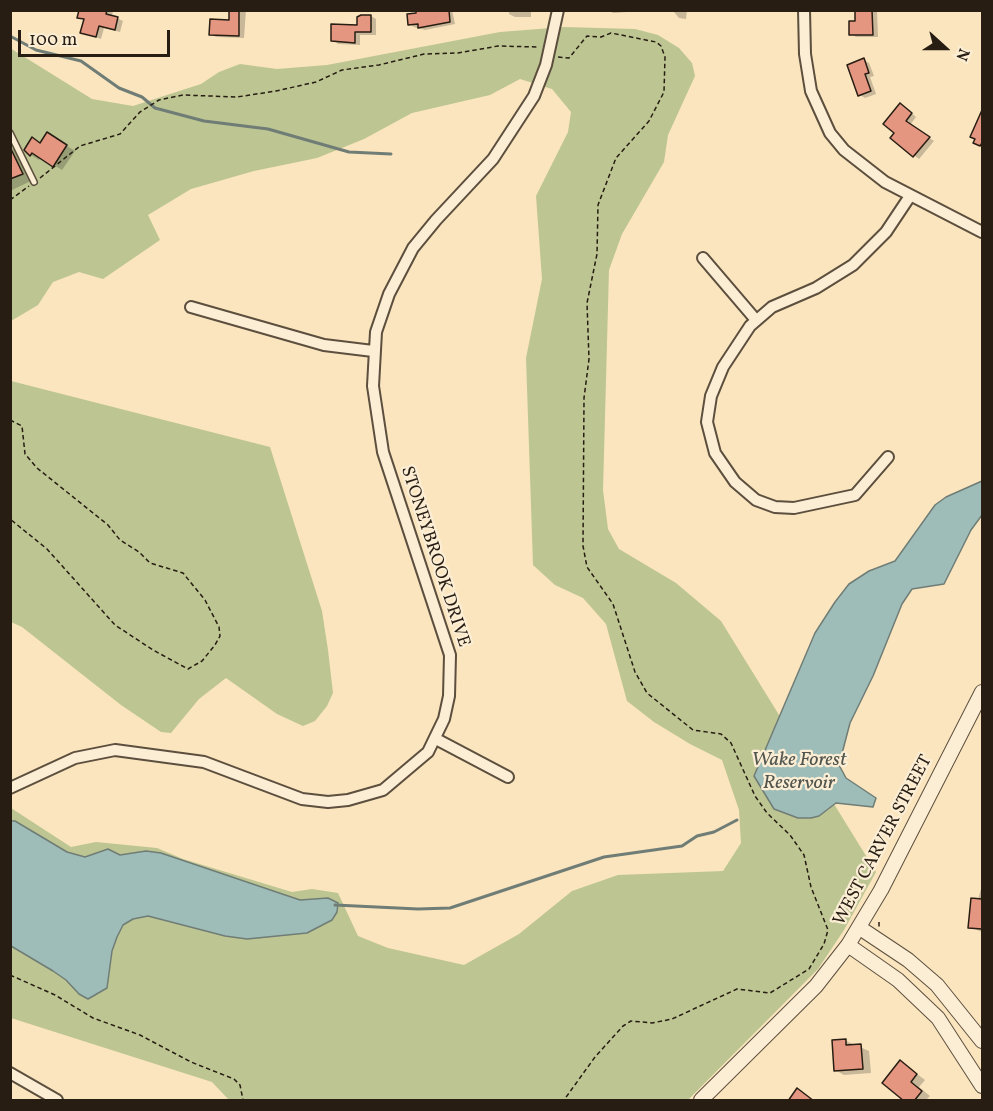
<!DOCTYPE html>
<style>
body{margin:0}
#map{position:relative;width:993px;height:1111px;overflow:hidden;background:#fae5be;font-family:Vollkorn,serif}
canvas{display:block}
.frame{position:absolute;inset:0;border:12px solid #271d13;pointer-events:none}
.north{position:absolute;left:915px;top:18px;width:60px;height:60px;-webkit-text-stroke:4px #fceed5;paint-order:stroke;rotate:111deg;font-size:16px;font-weight:700;line-height:24px;text-align:center;color:#271d13}
.north::after{content:'';display:block;margin:auto;width:21px;height:27px;background:#271d13;clip-path:polygon(50% 0,100% 100%,50% 72%,0 100%)}
.scale{position:absolute;left:18px;top:30px;width:152px;height:27px;box-sizing:border-box;border:3px solid #271d13;border-top:0;padding-left:8px;font-size:18px;line-height:21px;white-space:nowrap;color:#271d13;-webkit-text-stroke:4px #fceed5;paint-order:stroke}
</style>
<div id="map">
<canvas width="993" height="1111"></canvas>
<div class="frame"></div>
<div class="north">N</div>
<div class="scale">100 m</div>
</div>
<script>
const ctx = document.querySelector('canvas').getContext('2d');
ctx.lineJoin = 'round';
function paint(path, color) {
  ctx.fillStyle = color;
  ctx.fill(path, 'evenodd');
}
function shape(rows) {
  const path = new Path2D();
  for (const r of rows) {
    path.moveTo(r[0], r[1]);
    for (let i = 2; i < r.length; i += 2) path.lineTo(r[i], r[i + 1]);
  }
  return path;
}
function strokePath(path, color, width, dash) {
  ctx.strokeStyle = color;
  ctx.lineWidth = width;
  ctx.lineCap = dash ? 'butt' : 'round';
  ctx.setLineDash(dash || []);
  ctx.stroke(path);
}
function write(font, color, halo, rows, align = 'center') {
  ctx.font = font + ' Vollkorn,serif';
  ctx.lineWidth = 4.5;
  ctx.setLineDash([]);
  ctx.textBaseline = 'middle';
  ctx.strokeStyle = halo;
  ctx.fillStyle = color;
  for (const [text, x, y, turn = 0] of rows) {
    ctx.save();
    ctx.translate(x, y);
    ctx.rotate((+turn || 0) * Math.PI / 180);
    ctx.textAlign = isNaN(turn) ? turn : align;
    if (halo) ctx.strokeText(text, 0, 0);
    ctx.fillText(text, 0, 0);
    ctx.restore();
  }
}
const green = shape([
 [564,27,635,29,658,35,679,48,692,63,695,76,668,135,664,162,622,234,609,270,603,490,608,529,619,549,676,583,721,621,876,872,844,930,818,969,688,1100,229,1100,212,1082,11,1018,11,808,71,847,96,842,157,848,183,859,292,892,312,889,338,893,358,936,388,948,464,965,519,934,572,891,618,875,723,871,741,843,739,810,722,760,690,744,654,722,627,701,606,624,583,598,555,585,533,565,526,358,542,279,536,196,568,132,571,112,552,89,520,79,490,95,412,113,364,139,317,158,254,171,191,189,148,215,160,240,103,279,79,272,53,282,38,305,11,321,10,48,92,99,133,106,201,84,219,72,240,64,277,69,327,65,500,32],
 [11,381,270,447,322,611,328,650,333,693,327,706,315,721,303,726,277,714,226,678,199,699,171,733,161,732,121,705,22,627,11,622]
]);
const water = shape([
 [982,481,982,515,971,530,944,584,912,589,902,604,873,676,850,723,839,765,846,778,876,798,873,807,836,803,819,816,811,818,798,818,774,809,754,776,815,633,835,602,849,584,869,571,895,561,935,505,946,497,982,481],
 [11,821,15,821,67,852,85,857,108,849,120,855,146,851,161,853,300,900,328,898,338,903,337,912,332,920,307,933,247,939,225,936,148,916,133,919,123,925,117,937,112,951,107,988,88,999,79,994,66,980,53,971,11,946,11,821]
]);
const shadow = shape([
 [83,10,113,10,112,16,123,21,120,32,104,28,101,39,82,32,85,20,81,18],
 [231,10,246,10,244,38,216,37,211,34,230,21],
 [418,10,452,10,455,24,425,30,414,27,409,24,418,15],
 [509,10,531,10,531,17,515,17,509,14],
 [609,10,627,10,627,12,613,13],
 [661,10,687,10,686,19,679,18,674,12],
 [857,10,877,10,878,37,856,37,851,34,857,23],
 [371,16,376,19,376,35,360,35,360,45,338,44,333,40],
 [864,60,869,63,874,76,870,77,876,94,865,98,860,95],
 [906,108,916,117,910,125,934,141,919,159,892,138],
 [56,139,75,151,62,170,41,157,39,160,26,152],
 [10,147,21,153,33,180,10,191],
 [981,889,982,889,982,932,970,927],
 [846,1041,869,1051,871,1073,844,1075,835,1070],
 [901,1062,925,1080,919,1087,930,1096,926,1100,906,1100]
]);
const stream = shape([
 [10,36,36,50,81,61,119,88,142,97,155,108,204,121,268,129,349,152,391,154],
 [335,905,418,909,450,908,604,857,682,846,697,836,714,832,737,820]
]);
const building = shape([
 [79,10,107,10,106,14,118,17,115,30,99,26,96,37,80,33,84,19,77,18,79,10],
 [229,10,239,10,239,36,209,35,210,19,229,20,229,10],
 [416,10,449,10,450,22,418,28,418,24,408,25,407,14,416,13,416,10],
 [855,10,872,10,873,35,849,35,849,21,855,21,855,10],
 [361,15,371,15,371,32,355,32,355,43,331,41,331,24,357,25,357,17,361,15],
 [864,58,869,73,865,74,871,91,858,96,847,65,864,58],
 [900,103,912,113,906,121,930,137,913,157,890,138,894,133,883,124,900,103],
 [982,110,982,143,980,146,973,143,975,139,970,137,982,110],
 [47,132,67,145,53,167,32,153,30,156,24,150,32,137,40,143,47,132],
 [10,147,23,174,10,179,10,147],
 [971,898,982,899,982,929,968,928,971,898],
 [846,1039,846,1045,861,1044,863,1069,834,1071,832,1040,846,1039],
 [900,1060,917,1074,911,1082,922,1091,914,1101,904,1101,882,1083,900,1060],
 [797,1088,814,1101,788,1101,797,1088]
]);
const path = shape([
 [558,57,569,58,587,36,601,37,611,33,656,42,661,46,665,57,664,92,649,121,616,158,598,205,597,254,587,303,589,359,584,398,583,546,587,567,613,604,635,672,647,693,693,730,721,734,731,743,755,796,767,813,790,835,804,855,811,887,828,930,824,944,809,969,770,993,737,989,672,1019,652,1023,631,1021,623,1026,595,1057,564,1100],
 [40,178,80,146,120,134,140,112,159,100,183,95,237,97,276,91,316,82,342,70,379,65,424,54,458,53,498,46,538,47],
 [10,200,29,186],
 [10,420,22,426,25,454,37,468,108,525,120,540,139,552,150,563,183,573,205,600,219,627,220,636,215,645,202,661,188,669,153,650,115,625,47,549,10,519],
 [879,922,879,927],
 [10,975,55,995,93,1018,140,1035,191,1062,234,1079,240,1085,243,1100]
]);
const service = shape([
 [10,133,34,182]
]);
const minor = shape([
 [804,10,805,54,811,91,830,133,844,150,885,182,982,232],
 [703,258,756,320],
 [191,307,324,345,373,351],
 [888,457,855,495,794,508,775,507,756,500,735,482,715,453,707,422,711,396,723,367,750,326,772,307,816,288,853,265,886,232,910,196],
 [436,739,508,777],
 [10,788,75,758,115,750,204,762,302,799,328,802,348,800,383,790,428,752,444,719,449,696,450,655,383,452,373,386,376,332,389,294,413,248,436,220,493,159,534,96,546,65,558,10],
 [10,1073,57,1100]
]);
const tertiary = shape([
 [860,928,908,960,937,985,982,1041],
 [848,945,898,980,938,1018,982,1086],
 [701,1100,816,986,848,945,881,890,982,692]
]);
const streetNames = [
 ["STONEYBROOK DRIVE",434,557,72],
 ["WEST CARVER STREET",884,841,-62]
];
const waterNames = [
 ["Wake Forest",799,761],
 ["Reservoir",799,784]
];
paint(green, '#bdc592');
paint(water, '#9fbdb8');
strokePath(water, '#6f7d76', 1.5);
paint(shadow, '#0003');
strokePath(stream, '#6f7d76', 3);
paint(building, '#e59681');
strokePath(building, '#271d13', 1.5);
strokePath(service, '#5c4f3e', 8);
strokePath(minor, '#5c4f3e', 14);
strokePath(tertiary, '#5c4f3e', 16);
strokePath(path, '#271d13', 1.5, [4.5, 3]);
strokePath(service, '#fceed5', 5);
strokePath(minor, '#fceed5', 10);
strokePath(tertiary, '#fceed5', 14);
write('18px', '#271d13', '#fceed5', streetNames);
write('italic 20px', '#51554d', '#fceed5', waterNames);
</script>
